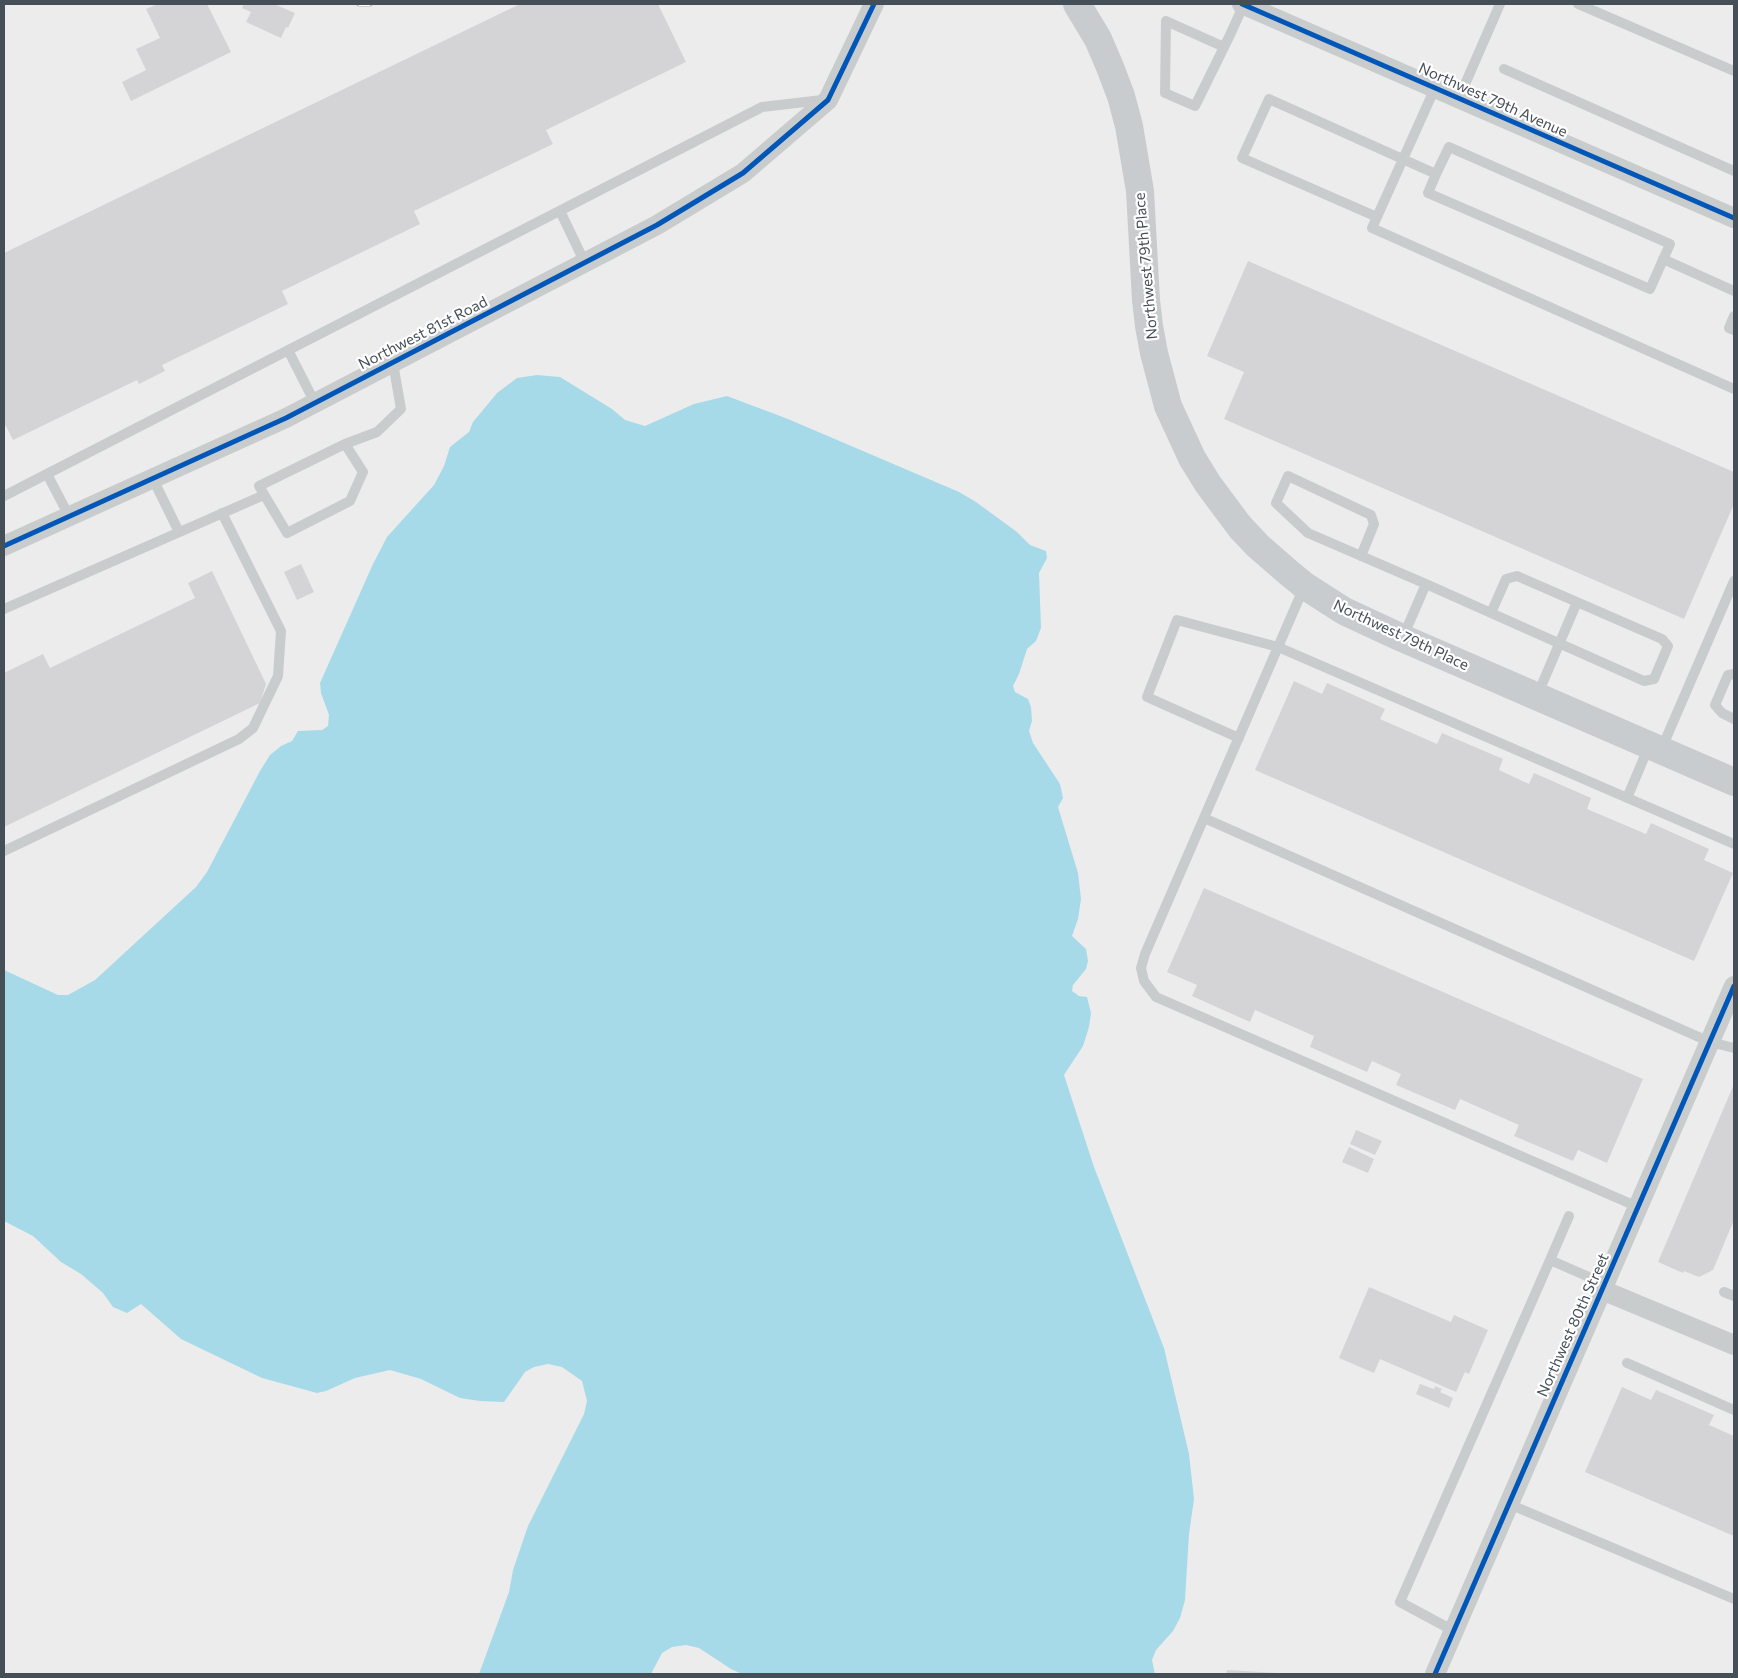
<!DOCTYPE html>
<style>
body{margin:0}
#map{position:relative;width:1738px;height:1678px;overflow:hidden;background:#edecec;font-family:Commissioner,sans-serif}
canvas{display:block}
.frame{position:absolute;inset:0;border:5px solid #454f58;pointer-events:none}
</style>
<div id="map">
<canvas width="1738" height="1678"></canvas>
<div class="frame"></div>
</div>
<script>
const ctx = document.querySelector('canvas').getContext('2d');
ctx.lineJoin = 'round';
function paint(path, color) {
  ctx.fillStyle = color;
  ctx.fill(path, 'evenodd');
}
function shape(rows) {
  const path = new Path2D();
  for (const r of rows) {
    path.moveTo(r[0], r[1]);
    for (let i = 2; i < r.length; i += 2) path.lineTo(r[i], r[i + 1]);
  }
  return path;
}
function strokePath(path, color, width, dash) {
  ctx.strokeStyle = color;
  ctx.lineWidth = width;
  ctx.lineCap = dash ? 'butt' : 'round';
  ctx.setLineDash(dash || []);
  ctx.stroke(path);
}
function write(font, color, halo, rows, align = 'center') {
  ctx.font = font + ' Commissioner,sans-serif';
  ctx.lineWidth = 4.5;
  ctx.setLineDash([]);
  ctx.textBaseline = 'middle';
  ctx.strokeStyle = halo;
  ctx.fillStyle = color;
  for (const [text, x, y, turn = 0] of rows) {
    ctx.save();
    ctx.translate(x, y);
    ctx.rotate((+turn || 0) * Math.PI / 180);
    ctx.textAlign = isNaN(turn) ? turn : align;
    if (halo) ctx.strokeText(text, 0, 0);
    ctx.fillText(text, 0, 0);
    ctx.restore();
  }
}
const water = shape([
 [537,375,560,377,612,409,625,420,645,426,694,404,727,396,788,419,959,492,976,502,1017,532,1030,545,1046,551,1047,558,1039,573,1041,628,1036,641,1027,649,1019,674,1013,686,1015,692,1028,699,1031,707,1032,721,1029,731,1033,743,1060,784,1063,798,1058,807,1078,873,1081,899,1078,919,1072,936,1086,949,1088,961,1086,969,1073,985,1072,991,1079,996,1087,997,1091,1013,1089,1027,1083,1046,1064,1075,1094,1167,1164,1348,1189,1454,1194,1499,1189,1534,1185,1600,1180,1618,1173,1631,1156,1650,1152,1660,1155,1674,742,1674,731,1669,699,1648,686,1645,672,1647,662,1653,651,1674,479,1674,509,1592,513,1570,528,1526,584,1414,587,1401,582,1381,562,1367,548,1364,534,1367,525,1372,504,1402,480,1401,460,1398,421,1379,390,1370,355,1378,326,1391,317,1393,262,1378,181,1339,141,1304,127,1313,113,1307,103,1293,81,1274,61,1262,33,1236,4,1221,4,970,58,995,68,995,95,980,196,887,207,872,260,771,270,755,281,746,292,741,298,731,322,730,328,726,329,715,321,693,320,683,373,564,387,537,434,485,444,466,450,447,469,432,473,422,497,393,517,378]
]);
const building = shape([
 [158,4,207,4,231,52,131,101,122,82,146,70,136,49,160,38,146,9],
 [244,4,274,4,295,13,288,28,286,27,281,38,246,22,251,12,242,8],
 [520,4,658,4,686,62,546,130,553,144,414,211,420,224,282,291,288,304,162,365,165,371,139,384,137,380,13,440,6,426,4,427,4,253],
 [1248,261,1734,472,1734,504,1684,619,1224,419,1244,372,1207,356],
 [301,564,314,592,297,600,284,572],
 [212,571,266,684,260,703,4,827,4,673,43,654,50,668,195,598,188,583],
 [1294,681,1322,694,1327,683,1385,709,1380,719,1437,744,1442,733,1503,759,1499,770,1529,784,1534,773,1591,798,1587,809,1646,834,1651,823,1709,849,1704,860,1733,873,1694,961,1255,770],
 [1204,888,1643,1079,1607,1163,1578,1150,1573,1161,1514,1136,1519,1125,1460,1099,1455,1110,1396,1085,1401,1074,1372,1061,1367,1072,1310,1047,1314,1036,1255,1010,1250,1022,1192,996,1197,985,1167,972],
 [1734,1084,1734,1220,1713,1270,1699,1277,1684,1271,1683,1273,1658,1262],
 [1356,1130,1382,1141,1375,1155,1350,1144],
 [1349,1147,1374,1159,1368,1173,1342,1162],
 [1369,1287,1451,1322,1454,1315,1488,1330,1469,1374,1465,1372,1456,1392,1380,1359,1374,1373,1339,1358],
 [1420,1384,1434,1389,1435,1386,1442,1389,1440,1392,1453,1398,1449,1408,1416,1394],
 [1622,1387,1651,1400,1656,1390,1714,1415,1709,1425,1734,1436,1734,1536,1585,1472],
 [1227,1670,1277,1673,1277,1674,1226,1674]
]);
const lane = shape([
 [1578,4,1734,71],
 [1224,47,1166,21,1165,93,1195,106,1230,35,1244,4],
 [1504,69,1734,171],
 [1435,88,1372,228,1734,389],
 [1459,98,1500,4],
 [560,211,585,263],
 [1377,217,1242,158,1269,99,1436,174,1428,193,1650,289,1670,244,1449,147,1436,174],
 [1663,259,1734,291],
 [1734,316,1729,328,1734,330],
 [288,350,315,403],
 [345,444,363,472,350,501,287,533,259,486,345,444,377,432,401,409,393,363],
 [47,474,69,516],
 [153,479,179,532],
 [4,496,762,107,822,100],
 [1361,556,1374,524,1371,515,1288,476,1276,503,1308,533,1426,584,1403,637],
 [1426,584,1491,613,1644,681,1654,679,1668,646,1662,639,1517,576,1506,579,1491,613],
 [1304,587,1145,954,1141,968,1144,981,1156,997,1638,1207],
 [4,609,264,495],
 [1734,674,1728,675,1715,705,1722,713,1734,719],
 [1537,696,1577,602],
 [1239,738,1147,697,1177,620,1278,647,1734,844],
 [1661,750,1734,581],
 [1627,798,1649,746],
 [1204,818,1710,1042,1734,1048],
 [4,851,239,739,253,728,278,676,281,631,222,513],
 [1569,1216,1550,1260,1605,1284],
 [1724,1292,1734,1296],
 [1627,1363,1734,1410],
 [1509,1504,1734,1599],
 [1454,1631,1400,1602,1550,1260]
]);
const street = shape([
 [1242,4,1734,218],
 [4,546,286,418,657,225,743,173,828,100,874,4],
 [1602,1290,1734,1345],
 [1435,1674,1734,986]
]);
const secondary = shape([
 [1077,4,1098,39,1110,67,1121,96,1129,126,1140,191,1146,300,1149,326,1154,353,1168,406,1192,458,1208,484,1240,527,1258,546,1289,573,1305,586,1344,611,1402,638,1734,782]
]);
const rail = shape([
 [359,4,370,4]
]);
const cycleway = shape([
 [1242,4,1734,218],
 [4,546,286,418,657,225,743,173,828,100,874,4],
 [1435,1674,1734,986]
]);
const streetNames = [
 ["Northwest 79th Avenue",1493,100,24],
 ["Northwest 79th Place",1146,266,-95],
 ["Northwest 81st Road",423,333,-27],
 ["Northwest 79th Place",1401,635,25],
 ["Northwest 80th Street",1573,1325,-66]
];
paint(water, '#a6dae9');
paint(building, '#d4d4d7');
strokePath(lane, '#c9cccd', 10);
strokePath(street, '#c9cccd', 20);
strokePath(secondary, '#c9cccf', 28);
strokePath(rail, '#c2c5c7', 5.5);
strokePath(rail, '#fff', 4, [11]);
strokePath(cycleway, '#0057b8', 5);
write('15px', '#454f58', '#fff', streetNames);
</script>
